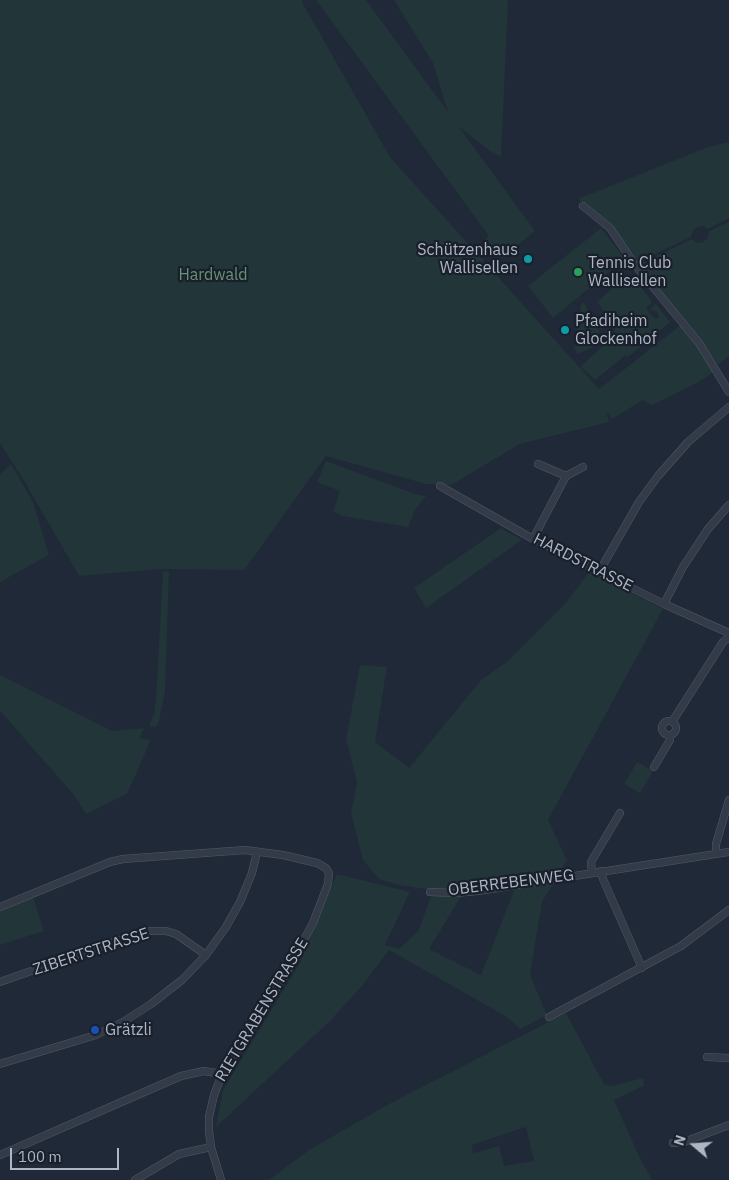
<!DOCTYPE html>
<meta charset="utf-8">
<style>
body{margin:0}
#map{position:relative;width:729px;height:1180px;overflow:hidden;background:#202937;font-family:"IBM Plex Sans",sans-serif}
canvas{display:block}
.north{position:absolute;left:669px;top:1120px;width:50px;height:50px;-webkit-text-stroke:4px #19202c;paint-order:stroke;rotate:288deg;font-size:14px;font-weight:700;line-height:20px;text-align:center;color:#aeb6c4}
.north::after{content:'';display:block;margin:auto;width:18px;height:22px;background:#aeb6c4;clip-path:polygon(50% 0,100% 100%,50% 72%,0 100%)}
.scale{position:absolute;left:10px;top:1148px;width:109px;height:22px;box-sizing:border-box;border:2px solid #aeb6c4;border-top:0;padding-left:6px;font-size:15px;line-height:18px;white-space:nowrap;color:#aeb6c4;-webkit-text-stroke:4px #19202c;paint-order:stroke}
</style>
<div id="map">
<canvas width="729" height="1180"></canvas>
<div class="north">N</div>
<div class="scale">100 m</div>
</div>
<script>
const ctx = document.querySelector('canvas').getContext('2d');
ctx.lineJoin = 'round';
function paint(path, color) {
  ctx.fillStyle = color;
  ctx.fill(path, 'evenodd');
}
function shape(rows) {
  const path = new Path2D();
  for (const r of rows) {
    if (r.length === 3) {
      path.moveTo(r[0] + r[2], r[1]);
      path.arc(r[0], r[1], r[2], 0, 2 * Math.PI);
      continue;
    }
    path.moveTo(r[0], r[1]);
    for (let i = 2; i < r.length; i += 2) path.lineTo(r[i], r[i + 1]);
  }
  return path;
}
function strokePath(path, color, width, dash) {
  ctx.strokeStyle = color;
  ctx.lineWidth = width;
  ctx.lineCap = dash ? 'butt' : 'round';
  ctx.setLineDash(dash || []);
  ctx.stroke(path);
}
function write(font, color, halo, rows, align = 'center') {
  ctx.font = font + ' "IBM Plex Sans",sans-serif';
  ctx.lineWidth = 4.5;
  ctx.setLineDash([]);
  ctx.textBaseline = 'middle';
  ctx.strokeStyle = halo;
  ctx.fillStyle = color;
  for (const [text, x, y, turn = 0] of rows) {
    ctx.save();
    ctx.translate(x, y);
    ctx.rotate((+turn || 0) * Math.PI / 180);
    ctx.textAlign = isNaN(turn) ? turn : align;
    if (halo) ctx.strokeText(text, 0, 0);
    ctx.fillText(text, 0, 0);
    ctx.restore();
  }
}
const green = shape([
 [0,0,303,0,302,2,390,157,599,389,681,325,696,343,714,372,695,384,652,405,643,400,612,419,606,411,609,422,520,444,451,485,426,484,326,456,244,570,162,569,79,576,23,479,0,443],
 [316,0,366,0,448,112,433,63,394,0,508,0,501,157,489,150,459,127,535,231,501,259,485,239,489,236],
 [729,142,729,218,708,229,703,226,697,227,693,230,691,237,638,262,611,226,578,199,708,147],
 [729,222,729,356,718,365,697,335,640,267,642,263,692,239,697,243,703,242,708,238,709,231],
 [601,228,625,259,553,318,528,286],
 [633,277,651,300,651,304,646,307,652,316,657,319,659,317,657,311,650,310,656,304,670,322,628,357,626,355,595,380,582,368,582,365,613,337,615,330,613,324,597,302,616,285,620,288],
 [584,302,591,317,599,329,599,336,601,340,592,347,578,354,573,348,581,343,576,335,577,329,582,323,579,319,581,304],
 [326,461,415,494,426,496,415,510,408,527,342,516,333,511,340,491,317,482],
 [11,464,33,502,49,555,0,582,0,474],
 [501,528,522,540,426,608,414,588],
 [169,571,165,692,159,721,156,727,149,726,154,714,156,700,163,572],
 [589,572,663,609,548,820,567,860,557,876,481,888,455,891,431,890,398,885,379,879,363,860,351,813,357,782,346,739,360,665,387,667,375,742,409,768,481,680,508,661,565,604],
 [0,675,112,731,144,728,140,738,151,740,127,794,86,814,74,795,0,711],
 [637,762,653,771,640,793,624,784],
 [337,874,410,892,385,945,399,949,419,930,431,896,462,895,429,949,481,975,515,888,554,882,542,902,530,975,547,1015,520,1029,507,1017,389,950,362,986,330,1021,216,1127,223,1090,300,963],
 [33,897,44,931,0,945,0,910],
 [566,1013,604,1084,612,1086,643,1078,644,1086,614,1100,639,1156,652,1180,269,1180,309,1150,387,1105],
 [526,1127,534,1161,504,1166,499,1146,473,1153,472,1145]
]);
const minor = shape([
 [583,206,610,228,635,265,699,343,729,392],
 [538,464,566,476],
 [440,486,533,539,664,604,729,633],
 [533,539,566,476,583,467],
 [599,572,639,502,658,476,688,442,729,407],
 [664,604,683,567,708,529,729,505],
 [669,728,7],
 [672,722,723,642,729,637],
 [654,767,670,740,670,735],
 [716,854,716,844,729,800],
 [601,871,603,879,642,968],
 [592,873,591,862,620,813],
 [430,892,455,893,478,891,729,852],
 [0,907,110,862,123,859,245,850,283,855,317,863,326,868,329,873,328,884,313,923,289,968,222,1074,214,1095,209,1117,209,1131,211,1147,221,1180],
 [0,982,145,931,166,931,176,934,206,955],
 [549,1017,681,946,729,910],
 [707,1057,729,1058],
 [0,1064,96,1035,123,1022,151,1004,182,980,206,955,226,927,240,902,252,873,257,852],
 [673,1143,684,1142,729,1125],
 [0,1155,181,1076,204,1071,222,1074],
 [135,1180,179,1154,211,1147]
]);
const markers = [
 [528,259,5,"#0f9aa8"],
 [578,272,5,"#2e9e5b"],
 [565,330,5,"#0f9aa8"],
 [95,1030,5,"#1a4fb4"]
];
const poiNames = [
 ["Schützenhaus",518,250,"right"],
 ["Wallisellen",518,268,"right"],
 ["Tennis Club",588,263],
 ["Wallisellen",588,281],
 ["Pfadiheim",575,321],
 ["Glockenhof",575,339],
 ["Grätzli",105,1030]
];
const parkNames = [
 ["Hardwald",213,275]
];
const streetNames = [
 ["HARDSTRASSE",583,563,27],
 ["OBERREBENWEG",511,883,-7],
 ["ZIBERTSTRASSE",91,952,-18],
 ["RIETGRABENSTRASSE",262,1010,-59]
];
paint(green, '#223538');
strokePath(minor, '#515965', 8);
strokePath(minor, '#343b48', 7);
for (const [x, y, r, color] of markers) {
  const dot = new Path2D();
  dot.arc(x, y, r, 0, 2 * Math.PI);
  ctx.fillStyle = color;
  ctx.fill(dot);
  strokePath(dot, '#19202c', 2);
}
write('16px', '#aeb6c4', '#19202c', poiNames, 'left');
write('16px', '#669473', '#19202c', parkNames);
write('16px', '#aeb6c4', '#19202c', streetNames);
</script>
